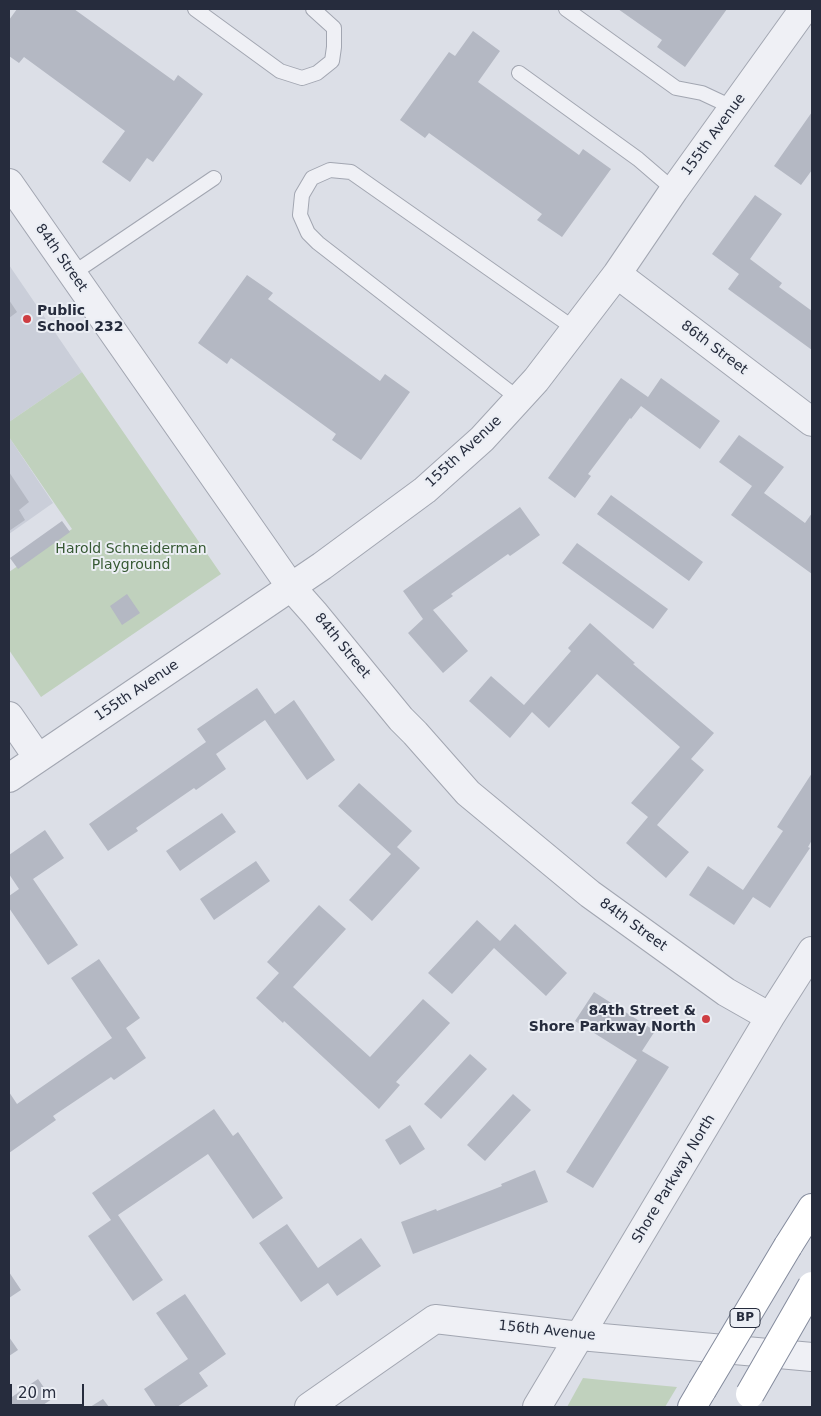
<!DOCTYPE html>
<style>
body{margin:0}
#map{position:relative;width:821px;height:1416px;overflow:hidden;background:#dcdfe7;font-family:"DejaVu Sans",sans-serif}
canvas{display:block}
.frame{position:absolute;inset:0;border:10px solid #262c3d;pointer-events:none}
.scale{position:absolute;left:10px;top:1384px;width:74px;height:22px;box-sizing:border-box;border:2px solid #262c3d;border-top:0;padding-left:6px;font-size:15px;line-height:18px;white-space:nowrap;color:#262c3d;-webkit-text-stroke:4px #ebeef4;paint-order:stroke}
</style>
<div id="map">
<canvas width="821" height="1416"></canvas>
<div class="frame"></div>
<div class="scale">20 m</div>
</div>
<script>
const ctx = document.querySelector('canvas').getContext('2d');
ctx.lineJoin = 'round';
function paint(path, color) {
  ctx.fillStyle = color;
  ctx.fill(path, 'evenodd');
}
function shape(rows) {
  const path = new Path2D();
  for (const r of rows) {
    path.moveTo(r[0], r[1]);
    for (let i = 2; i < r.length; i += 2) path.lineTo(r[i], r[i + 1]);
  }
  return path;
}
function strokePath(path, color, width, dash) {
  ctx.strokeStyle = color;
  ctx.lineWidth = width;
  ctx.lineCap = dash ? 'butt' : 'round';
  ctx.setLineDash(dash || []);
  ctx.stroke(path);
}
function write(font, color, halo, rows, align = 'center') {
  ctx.font = font + ' "DejaVu Sans",sans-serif';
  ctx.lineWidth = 4;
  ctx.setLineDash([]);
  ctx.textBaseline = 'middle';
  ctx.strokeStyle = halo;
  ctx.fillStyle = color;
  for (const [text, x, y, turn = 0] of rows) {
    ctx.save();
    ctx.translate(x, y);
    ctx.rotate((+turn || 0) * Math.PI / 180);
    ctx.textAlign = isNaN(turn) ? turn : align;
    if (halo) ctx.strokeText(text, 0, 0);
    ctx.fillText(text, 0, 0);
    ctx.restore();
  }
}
const built = shape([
 [9,265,82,372,9,422],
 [9,437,53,503,9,534]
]);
const green = shape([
 [82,372,221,574,41,697,9,650,9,572,72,529,9,437,9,422],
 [583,1378,602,1380,677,1387,665,1407,567,1407]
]);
const building = shape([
 [17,9,74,9,174,81,178,75,203,94,153,162,147,158,130,182,102,162,125,131,24,57,19,63,9,56,9,20],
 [618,9,727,9,685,67,657,47,662,40],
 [473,31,500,51,478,82,579,155,583,149,611,169,562,237,537,220,542,214,429,133,425,138,400,120,449,52,455,56],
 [812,112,812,170,801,185,774,166],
 [755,195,782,214,750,259,782,283,779,287,812,311,812,350,728,289,739,274,712,254],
 [247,275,273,293,268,299,380,381,385,374,410,392,361,460,332,440,336,434,231,358,227,364,198,343],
 [9,300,17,312,9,318],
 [621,378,648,397,661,378,720,421,700,449,641,406,631,419,630,418,588,474,591,476,575,498,548,478],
 [739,435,784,467,764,493,805,523,812,513,812,574,731,515,752,486,719,462],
 [9,472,29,502,19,510,25,520,9,531],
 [611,495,703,562,689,581,597,514],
 [520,507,540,535,510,556,508,554,451,594,453,596,433,610,468,651,443,673,408,633,423,619,403,591],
 [62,521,70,532,18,569,10,558],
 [577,543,668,609,653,629,562,563],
 [127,594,140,613,122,625,110,606],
 [590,623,635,663,633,664,714,733,691,759,704,770,657,825,689,852,666,878,626,843,648,817,631,803,680,747,597,674,549,728,532,712,510,738,469,701,491,676,524,705,571,651,568,648],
 [257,688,275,714,294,700,335,760,307,780,265,720,216,754,226,769,196,790,194,788,136,828,138,831,108,851,89,824,206,742,197,729],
 [812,773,812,840,808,847,810,848,770,908,753,897,734,925,689,895,708,866,743,890,783,831,777,827],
 [359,783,412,831,397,847,420,868,372,921,349,900,391,854,338,806],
 [222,813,236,832,180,871,166,851],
 [45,830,64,858,33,879,78,945,48,965,9,908,9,896,19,889,9,874,9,855],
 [256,861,270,881,214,920,200,899],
 [319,905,346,929,293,987,370,1057,423,999,450,1023,396,1082,400,1085,379,1109,284,1021,283,1023,256,998,279,973,267,962],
 [477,920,500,941,515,924,567,973,546,996,494,948,452,994,428,973],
 [99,959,140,1018,126,1028,146,1058,114,1080,111,1077,53,1116,56,1120,9,1153,9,1092,17,1104,112,1038,71,978],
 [594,992,655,1031,642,1051,669,1067,593,1188,566,1172,637,1060,575,1021],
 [470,1054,487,1069,441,1119,424,1104],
 [513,1094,531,1110,485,1161,467,1145],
 [214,1109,233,1136,238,1132,283,1198,253,1219,208,1154,118,1215,163,1280,133,1301,88,1236,111,1220,92,1193],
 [410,1125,425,1149,400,1165,385,1140],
 [535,1170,548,1202,413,1254,401,1222,436,1209,437,1211,492,1190,502,1186,501,1184],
 [287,1224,318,1268,361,1238,381,1266,337,1296,328,1283,301,1302,259,1243],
 [9,1272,21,1290,9,1298],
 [185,1294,226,1354,199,1373,208,1386,177,1407,156,1407,144,1389,188,1359,156,1313],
 [9,1337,18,1350,9,1356],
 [38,1379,52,1399,40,1407,9,1407,9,1399],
 [103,1399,109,1407,90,1407]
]);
const lane = shape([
 [195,9,280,71,302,78,317,73,332,61,334,47,334,28,313,9],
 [566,9,676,88,702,93,734,108],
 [519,73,638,159,674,190],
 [72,274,214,178],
 [519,399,318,243,308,233,300,215,302,195,312,178,330,170,351,172,575,329]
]);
const street = shape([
 [9,183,291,587,315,614,401,719,415,733,468,793,590,894,726,992,770,1017],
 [617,274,812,422],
 [9,716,38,758],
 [9,778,322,566,425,490,482,439,536,380,575,329,617,274,674,190,804,9],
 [309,1407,435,1319,580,1336,812,1357],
 [537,1407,770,1017,812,951]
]);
const highway = shape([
 [788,1246,812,1208],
 [692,1407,702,1390]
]);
const highwayBridge = shape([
 [702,1390,788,1246],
 [750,1394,812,1286]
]);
const markers = [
 [27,319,5,"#ce3e43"],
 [706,1019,5,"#ce3e43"]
];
const shields = [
 [745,1318,30]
];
const shieldNames = [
 ["BP",745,1318]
];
const streetNames = [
 ["155th Avenue",714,135,-54],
 ["84th Street",61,258,55],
 ["86th Street",714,348,37],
 ["155th Avenue",464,452,-43],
 ["84th Street",342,646,51],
 ["155th Avenue",137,691,-34],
 ["84th Street",633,925,36],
 ["Shore Parkway North",674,1179,-59],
 ["156th Avenue",547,1331,6]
];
const poiNames = [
 ["Public",37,311],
 ["School 232",37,327],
 ["84th Street &",696,1011,"right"],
 ["Shore Parkway North",696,1027,"right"]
];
const parkNames = [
 ["Harold Schneiderman",131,549],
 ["Playground",131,565]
];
paint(built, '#caced9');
paint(green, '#c0d1bd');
paint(building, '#b4b8c3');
strokePath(lane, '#a2a6b1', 16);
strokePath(street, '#a2a6b1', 30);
strokePath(highway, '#848b9d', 30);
strokePath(lane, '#eff0f5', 14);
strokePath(street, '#eff0f5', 28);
strokePath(highway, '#fff', 28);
strokePath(highwayBridge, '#848b9d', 30, []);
strokePath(highwayBridge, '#fff', 28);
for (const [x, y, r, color] of markers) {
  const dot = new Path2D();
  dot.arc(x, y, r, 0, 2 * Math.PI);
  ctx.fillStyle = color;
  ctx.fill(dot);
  strokePath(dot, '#ebeef4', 2);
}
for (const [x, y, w] of shields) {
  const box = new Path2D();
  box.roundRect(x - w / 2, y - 9.5, w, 19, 4);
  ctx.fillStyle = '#ebeef4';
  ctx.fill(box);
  strokePath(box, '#262c3d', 1);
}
write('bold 12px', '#262c3d', null, shieldNames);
write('14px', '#262c3d', '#ebeef4', streetNames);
write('bold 14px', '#262c3d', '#ebeef4', poiNames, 'left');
write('14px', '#365933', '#ebeef4', parkNames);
</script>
